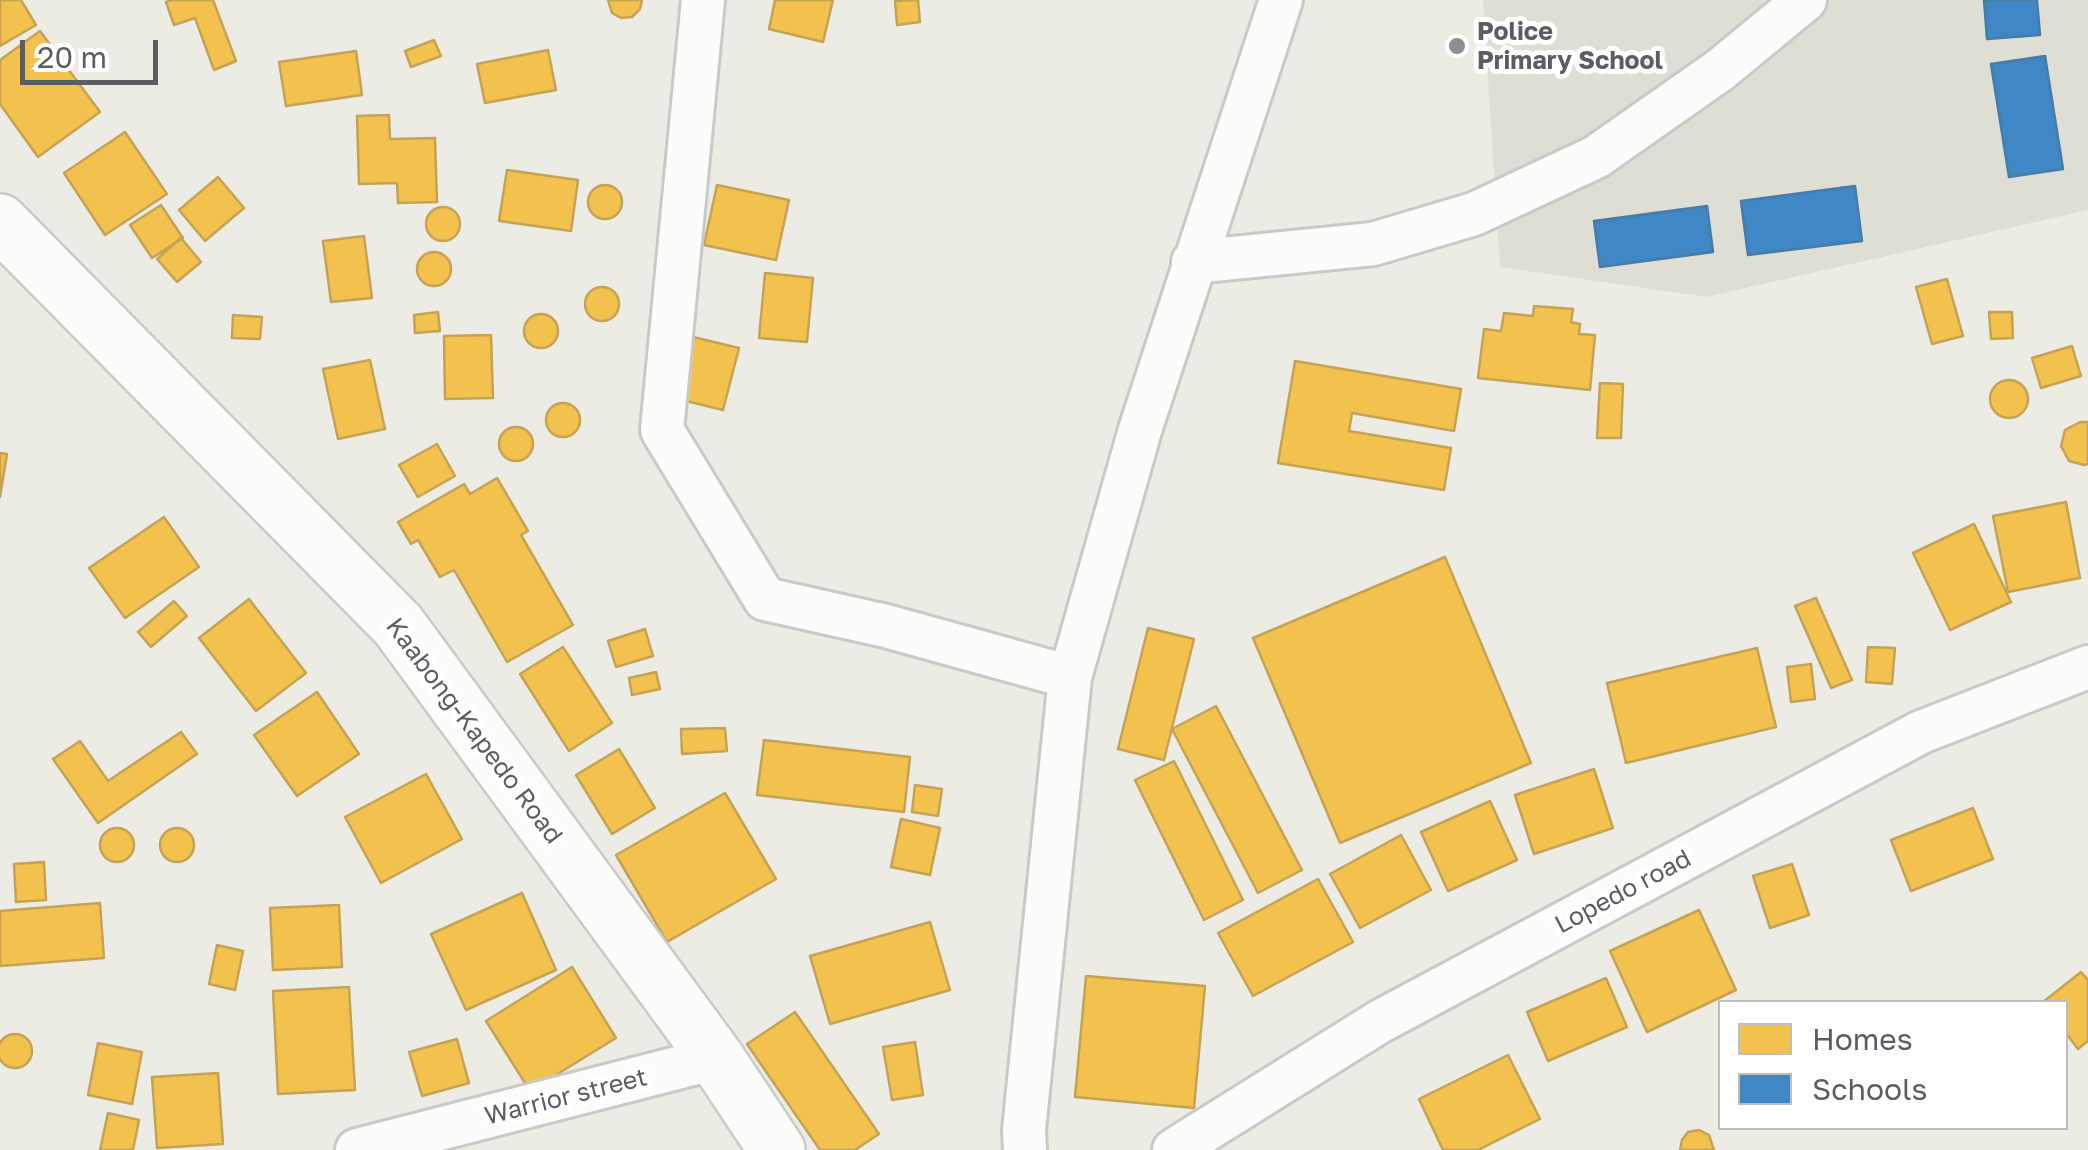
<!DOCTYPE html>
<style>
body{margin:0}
#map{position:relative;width:2088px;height:1150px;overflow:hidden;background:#ecebe4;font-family:"Golos Text",sans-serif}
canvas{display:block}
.legend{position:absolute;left:1718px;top:1000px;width:350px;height:130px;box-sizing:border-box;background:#fff;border:2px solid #bdbec1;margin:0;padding:12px 18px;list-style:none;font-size:30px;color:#5a5d64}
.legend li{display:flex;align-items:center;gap:20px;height:50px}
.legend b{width:50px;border:2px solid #bdbec1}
.scale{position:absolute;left:20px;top:40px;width:138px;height:45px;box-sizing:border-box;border:5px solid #5a5d64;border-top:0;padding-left:12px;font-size:30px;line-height:35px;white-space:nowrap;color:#5a5d64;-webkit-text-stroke:8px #fff;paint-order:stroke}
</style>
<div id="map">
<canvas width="2088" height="1150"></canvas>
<ul class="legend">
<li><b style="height:28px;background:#f2c14e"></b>Homes</li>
<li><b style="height:28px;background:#3f88c5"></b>Schools</li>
</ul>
<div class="scale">20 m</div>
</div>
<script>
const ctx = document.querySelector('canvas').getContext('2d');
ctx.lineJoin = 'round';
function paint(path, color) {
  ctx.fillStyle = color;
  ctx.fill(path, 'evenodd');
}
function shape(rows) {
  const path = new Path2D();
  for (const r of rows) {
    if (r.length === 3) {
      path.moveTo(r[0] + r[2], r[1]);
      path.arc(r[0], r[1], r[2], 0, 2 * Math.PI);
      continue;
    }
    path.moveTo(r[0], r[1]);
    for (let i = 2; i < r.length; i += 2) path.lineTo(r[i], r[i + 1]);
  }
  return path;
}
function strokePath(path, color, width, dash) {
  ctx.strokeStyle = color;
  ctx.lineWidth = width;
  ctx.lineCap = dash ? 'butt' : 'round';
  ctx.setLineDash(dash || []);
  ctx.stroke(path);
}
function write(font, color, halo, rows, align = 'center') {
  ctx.font = font + ' "Golos Text",sans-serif';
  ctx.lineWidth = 10;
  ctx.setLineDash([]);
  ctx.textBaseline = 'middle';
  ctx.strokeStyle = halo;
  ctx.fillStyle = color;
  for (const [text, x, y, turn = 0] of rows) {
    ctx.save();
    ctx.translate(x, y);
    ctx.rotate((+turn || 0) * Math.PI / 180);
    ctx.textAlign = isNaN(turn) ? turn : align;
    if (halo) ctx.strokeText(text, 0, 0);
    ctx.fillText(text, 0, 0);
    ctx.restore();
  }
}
const education = shape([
 [1483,0,2088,0,2088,210,1706,297,1500,267]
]);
const homes = shape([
 [0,0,21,0,36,25,0,46,0,0],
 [171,0,213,0,236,61,214,70,195,18,174,25,166,2,171,0],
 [608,0,642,0,640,9,632,17,621,18,612,13,608,0],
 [775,0,833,0,823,42,769,29,775,0],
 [918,0,920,22,897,25,895,1,918,0],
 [40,31,100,112,38,157,0,104,0,60,40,31],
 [434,40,441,56,411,67,405,51,434,40],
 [548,50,556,90,485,103,477,64,548,50],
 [356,51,362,95,286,106,279,62,356,51],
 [389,115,390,139,435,138,437,202,398,203,397,183,359,184,357,116,389,115],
 [125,132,167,194,105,235,64,173,125,132],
 [507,170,578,180,571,231,499,221,507,170],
 [218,177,244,208,205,241,179,210,218,177],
 [605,202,17],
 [717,185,789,200,776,260,704,245,717,185],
 [161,205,183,238,152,258,130,225,161,205],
 [443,224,17],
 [364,236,372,298,331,302,323,241,364,236],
 [181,238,201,262,177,282,157,259,181,238],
 [434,269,17],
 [765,273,813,278,807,342,759,338,765,273],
 [1947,279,1963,336,1932,344,1916,287,1947,279],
 [602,304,17],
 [1534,306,1573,309,1571,322,1580,324,1579,334,1595,335,1590,390,1478,378,1484,329,1501,331,1504,313,1533,316,1534,306],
 [438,312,440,331,415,333,414,315,438,312],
 [1989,312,2012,312,2013,338,1991,339,1989,312],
 [541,331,17],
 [233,315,262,317,260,339,232,338,233,315],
 [491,335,493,398,445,399,444,336,491,335],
 [689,336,739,348,723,410,674,398,689,336],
 [2072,346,2081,376,2041,388,2032,358,2072,346],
 [370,360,385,429,338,439,323,369,370,360],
 [1295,361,1461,389,1454,431,1352,413,1349,431,1451,448,1444,490,1278,463,1295,361],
 [2009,399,19],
 [1600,383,1623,384,1621,438,1597,438,1600,383],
 [563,420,17],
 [2080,422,2088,422,2088,464,2084,465,2069,461,2061,446,2065,430,2080,422],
 [516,444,17],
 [437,444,455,476,418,497,399,465,437,444],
 [0,453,7,454,0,497,0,453],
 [497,478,528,531,521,535,573,625,507,662,454,570,440,577,418,540,411,544,398,522,464,484,470,494,497,478],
 [2066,502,2080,578,2008,592,1993,516,2066,502],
 [164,517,199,567,125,618,89,568,164,517],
 [1974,524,2011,602,1950,630,1913,553,1974,524],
 [1445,557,1531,763,1340,843,1253,638,1445,557],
 [1816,598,1852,680,1831,688,1795,606,1816,598],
 [249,599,306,673,256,711,199,638,249,599],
 [174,601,187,616,151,647,138,632,174,601],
 [1148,628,1194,639,1164,760,1118,749,1148,628],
 [645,629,653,656,616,667,608,641,645,629],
 [563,647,612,723,569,751,520,674,563,647],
 [1868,647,1895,648,1892,684,1866,682,1868,647],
 [1757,648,1776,727,1626,763,1607,683,1757,648],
 [1811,664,1815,699,1791,702,1787,667,1811,664],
 [656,672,660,689,632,695,629,678,656,672],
 [317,692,359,754,297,796,254,735,317,692],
 [1216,706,1302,870,1258,893,1172,729,1216,706],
 [725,728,727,751,682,754,681,729,725,728],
 [181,732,197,754,98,823,53,759,80,741,108,781,181,732],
 [764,740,910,757,904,812,757,795,764,740],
 [619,749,655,808,612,834,576,775,619,749],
 [1174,761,1243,900,1204,920,1135,780,1174,761],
 [1594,769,1613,828,1534,854,1515,795,1594,769],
 [426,774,462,839,381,883,345,817,426,774],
 [915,785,942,789,938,816,912,812,915,785],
 [725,793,776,879,667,942,616,855,725,793],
 [1490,801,1517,860,1448,891,1421,832,1490,801],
 [1973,808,1993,859,1911,891,1891,840,1973,808],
 [901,819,940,828,930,875,891,867,901,819],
 [117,845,17],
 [177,845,17],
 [1401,835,1431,890,1360,928,1330,874,1401,835],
 [44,862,46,900,16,902,14,864,44,862],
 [1792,864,1809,915,1770,928,1753,876,1792,864],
 [1318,879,1353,942,1253,996,1218,933,1318,879],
 [522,893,556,970,466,1010,431,934,522,893],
 [100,903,104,958,0,966,0,911,100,903],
 [339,905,342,967,273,970,270,908,339,905],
 [1699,910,1736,990,1647,1032,1610,951,1699,910],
 [930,922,950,990,830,1024,810,956,930,922],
 [217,945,243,951,235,990,209,984,217,945],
 [572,967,616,1038,530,1091,486,1021,572,967],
 [2081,972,2088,980,2088,1041,2078,1049,2066,1033,2066,1002,2043,1002,2081,972],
 [1086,976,1205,986,1194,1108,1075,1097,1086,976],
 [1606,978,1627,1027,1548,1061,1527,1012,1606,978],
 [349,987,355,1090,278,1094,273,991,349,987],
 [795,1012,879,1134,855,1150,820,1150,747,1044,795,1012],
 [15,1051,17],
 [457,1039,469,1083,422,1096,409,1052,457,1039],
 [915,1042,923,1095,892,1100,883,1047,915,1042],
 [98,1043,142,1052,132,1104,88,1095,98,1043],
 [1508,1055,1540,1119,1478,1150,1443,1150,1419,1099,1508,1055],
 [218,1073,223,1144,157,1148,152,1077,218,1073],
 [108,1113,139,1120,133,1150,100,1150,108,1113],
 [1699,1130,1709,1135,1714,1150,1680,1150,1682,1140,1688,1132,1699,1130]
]);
const schools = shape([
 [1984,0,2037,0,2040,35,1987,39,1984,0],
 [2045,56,2063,169,2009,177,1991,64,2045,56],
 [1855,186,1862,241,1748,255,1741,201,1855,186],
 [1707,206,1713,252,1600,267,1594,221,1707,206]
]);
const street = shape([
 [703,0,662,430,765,599,886,626,1070,677],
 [1193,262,1373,244,1474,214,1596,157,1720,70,1805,0],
 [357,1150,716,1058],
 [1025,1150,1024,1130,1070,677,1140,430,1281,0],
 [1174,1150,1379,1022,1921,732,2088,667]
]);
const secondary = shape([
 [0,222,398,625,716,1058,777,1150]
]);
const markers = [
 [1457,46,10,"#8d8f91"]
];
const poiNames = [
 ["Police",1477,32],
 ["Primary School",1477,61]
];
const streetNames = [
 ["Kaabong-Kapedo Road",474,731,53],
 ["Lopedo road",1623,892,-28],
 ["Warrior street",566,1097,-14]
];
paint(education, '#deded4');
paint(homes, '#f2c14e');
strokePath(homes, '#c4a355', 2.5);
paint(schools, '#3f88c5');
strokePath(schools, '#477ba8', 2.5);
strokePath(street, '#c9cac8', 48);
strokePath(secondary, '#cacac9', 60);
strokePath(street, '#fcfcfb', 42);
strokePath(secondary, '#fcfcfb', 55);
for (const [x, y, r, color] of markers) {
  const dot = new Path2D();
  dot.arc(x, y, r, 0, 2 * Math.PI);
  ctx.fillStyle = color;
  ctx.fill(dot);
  strokePath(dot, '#fff', 4);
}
write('bold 25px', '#5a5d64', '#fff', poiNames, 'left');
write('25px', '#5a5d64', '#fff', streetNames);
</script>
